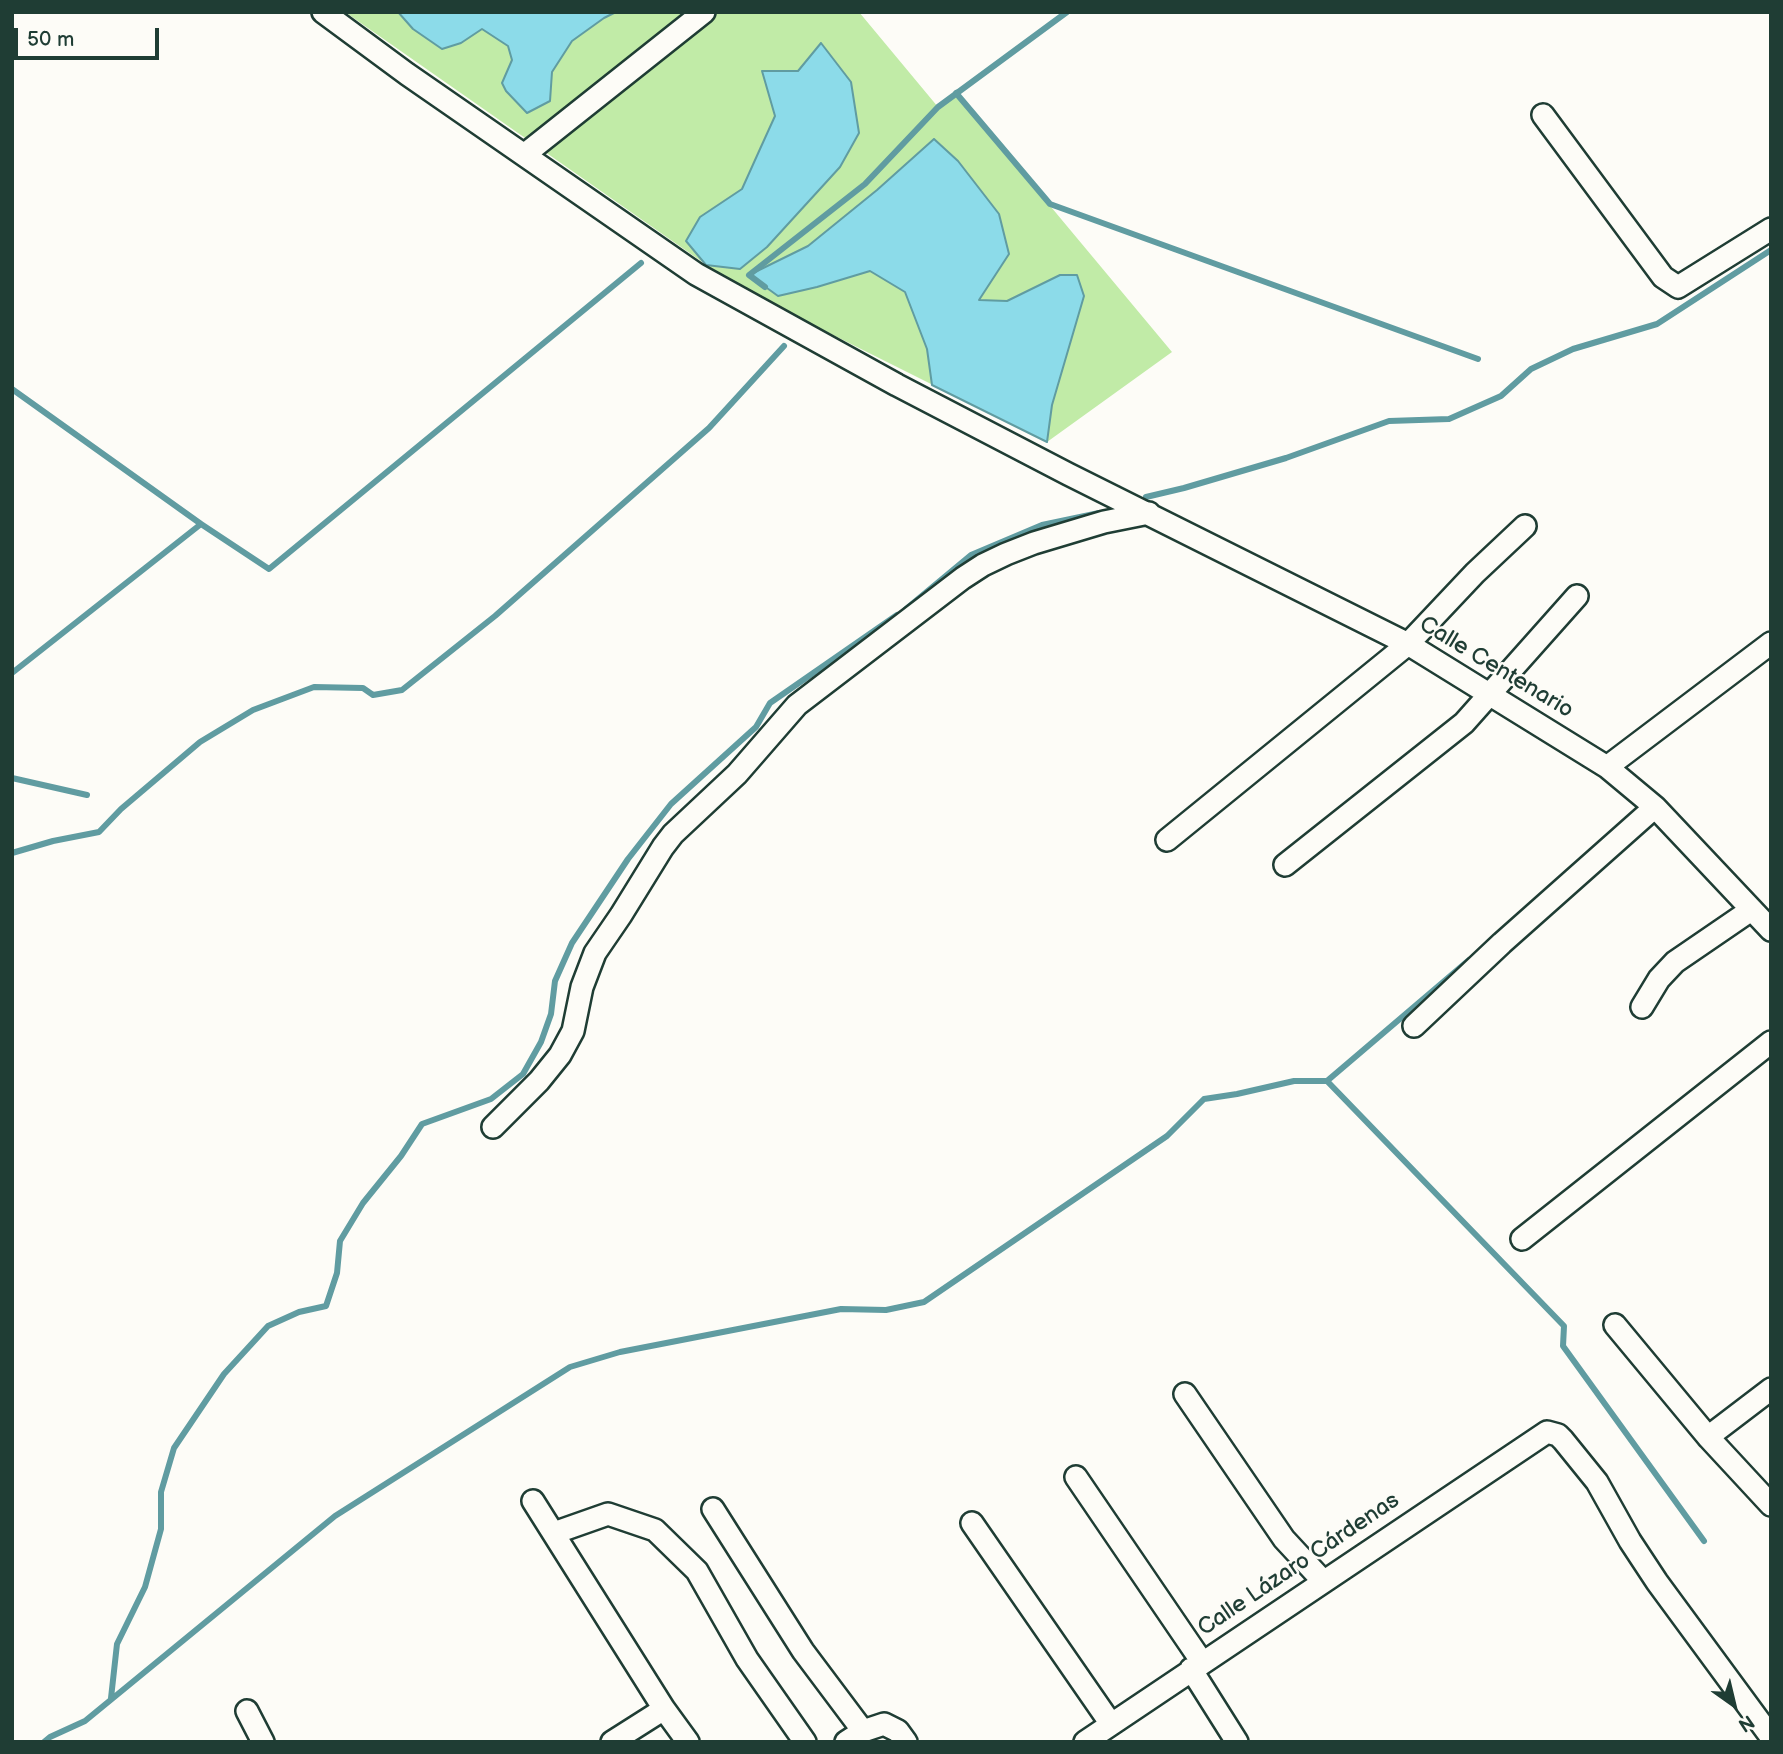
<!DOCTYPE html>
<meta charset="utf-8">
<style>
body{margin:0}
#map{position:relative;width:1783px;height:1754px;overflow:hidden;background:#fdfcf7;font-family:"Balsamiq Sans",sans-serif}
canvas{display:block}
.frame{position:absolute;inset:0;border:14px solid #1f3d34;pointer-events:none}
.north{position:absolute;left:1699px;top:1670px;width:70px;height:70px;-webkit-text-stroke:5px #fdfcf7;paint-order:stroke;rotate:146deg;font-size:19px;font-weight:700;line-height:28px;text-align:center;color:#1f3d34}
.north::after{content:'';display:block;margin:auto;width:24px;height:32px;background:#1f3d34;clip-path:polygon(50% 0,100% 100%,50% 72%,0 100%)}
.scale{position:absolute;left:14px;top:28px;width:145px;height:32px;box-sizing:border-box;border:4px solid #1f3d34;border-top:0;padding-left:9px;font-size:21px;line-height:24px;white-space:nowrap;color:#1f3d34;-webkit-text-stroke:5px #fdfcf7;paint-order:stroke}
</style>
<div id="map">
<canvas width="1783" height="1754"></canvas>
<div class="frame"></div>
<div class="north">N</div>
<div class="scale">50 m</div>
</div>
<script>
const ctx = document.querySelector('canvas').getContext('2d');
ctx.lineJoin = 'round';
function paint(path, color) {
  ctx.fillStyle = color;
  ctx.fill(path, 'evenodd');
}
function shape(rows) {
  const path = new Path2D();
  for (const r of rows) {
    path.moveTo(r[0], r[1]);
    for (let i = 2; i < r.length; i += 2) path.lineTo(r[i], r[i + 1]);
  }
  return path;
}
function strokePath(path, color, width, dash) {
  ctx.strokeStyle = color;
  ctx.lineWidth = width;
  ctx.lineCap = dash ? 'butt' : 'round';
  ctx.setLineDash(dash || []);
  ctx.stroke(path);
}
function write(font, color, halo, rows, align = 'center') {
  ctx.font = font + ' "Balsamiq Sans",sans-serif';
  ctx.lineWidth = 5;
  ctx.setLineDash([]);
  ctx.textBaseline = 'middle';
  ctx.strokeStyle = halo;
  ctx.fillStyle = color;
  for (const [text, x, y, turn = 0] of rows) {
    ctx.save();
    ctx.translate(x, y);
    ctx.rotate((+turn || 0) * Math.PI / 180);
    ctx.textAlign = isNaN(turn) ? turn : align;
    if (halo) ctx.strokeText(text, 0, 0);
    ctx.fillText(text, 0, 0);
    ctx.restore();
  }
}
const green = shape([
 [345,12,859,12,938,107,956,93,1172,352,1047,442,741,289]
]);
const water = shape([
 [398,12,616,12,604,18,572,41,552,72,550,101,527,113,506,91,502,83,512,60,508,46,482,29,461,43,442,49,413,29,398,12],
 [821,43,851,82,859,133,840,167,767,247,740,269,706,265,686,241,700,217,742,189,760,149,775,116,762,71,798,71,821,43],
 [934,139,958,161,999,214,1009,254,979,300,1007,301,1060,275,1077,275,1084,296,1052,405,1047,442,932,385,927,349,905,292,870,271,817,287,778,296,749,275,808,246,877,190,934,139]
]);
const stream = shape([
 [956,93,1050,204,1478,359],
 [765,287,749,275,865,184,938,107,1067,12],
 [12,389,201,524,269,569,641,263],
 [1146,497,1184,488,1286,458,1389,421,1449,419,1501,396,1531,369,1573,349,1657,324,1771,250],
 [906,609,971,555,1042,525,1099,513],
 [12,673,201,524],
 [12,778,87,795],
 [12,853,53,841,99,832,121,809,200,742,253,710,314,687,363,688,373,695,402,690,495,616,709,428,784,346],
 [1327,1081,1564,1326,1563,1346,1704,1541],
 [111,1698,117,1644,145,1587,161,1529,161,1492,174,1448,224,1374,268,1326,299,1312,326,1306,337,1273,340,1241,363,1203,401,1156,422,1124,491,1099,523,1074,541,1042,551,1014,555,981,572,943,628,859,671,804,756,727,770,703,897,615],
 [44,1742,50,1737,85,1721,335,1516,570,1367,620,1352,841,1309,886,1310,924,1302,1167,1136,1204,1099,1237,1094,1294,1081,1327,1081,1469,960]
]);
const minor = shape([
 [323,12,407,74,696,274,897,385,1068,474,1408,644,1607,767,1655,807,1771,930],
 [1543,115,1663,277,1678,287,1771,229],
 [524,155,704,12],
 [1607,767,1771,643],
 [1167,840,1408,644,1475,573,1525,526],
 [1285,865,1464,723,1577,596],
 [1642,1007,1659,979,1675,962,1751,910],
 [1414,1026,1502,943,1655,807],
 [493,1127,539,1081,560,1055,573,1031,582,987,595,953,621,915,663,847,673,834,737,774,797,705,963,578,983,565,1006,554,1034,543,1104,522,1149,513],
 [1522,1239,1771,1042],
 [1615,1325,1708,1437,1771,1505],
 [1185,1394,1284,1539,1323,1581],
 [1708,1437,1771,1389],
 [1076,1477,1202,1662],
 [533,1501,664,1709,688,1742],
 [713,1509,803,1651,863,1731],
 [972,1523,1111,1724],
 [554,1533,608,1514,655,1530,697,1571,747,1659,805,1742],
 [1191,1669,1237,1742],
 [247,1711,263,1742],
 [612,1742,664,1709],
 [846,1742,863,1731,884,1724,898,1731,906,1742],
 [1085,1742,1547,1432,1558,1435,1563,1440,1597,1482,1630,1541,1657,1582,1771,1737]
]);
const streetNames = [
 ["Calle Centenario",1496,668,31],
 ["Calle Lázaro Cárdenas",1299,1565,-34]
];
paint(green, '#c1eba7');
paint(water, '#8cdbe9');
strokePath(water, '#609ca1', 2);
strokePath(stream, '#609ca1', 6);
strokePath(minor, '#1f3d34', 26);
strokePath(minor, '#fdfcf7', 21);
write('23px', '#1f3d34', '#fdfcf7', streetNames);
</script>
